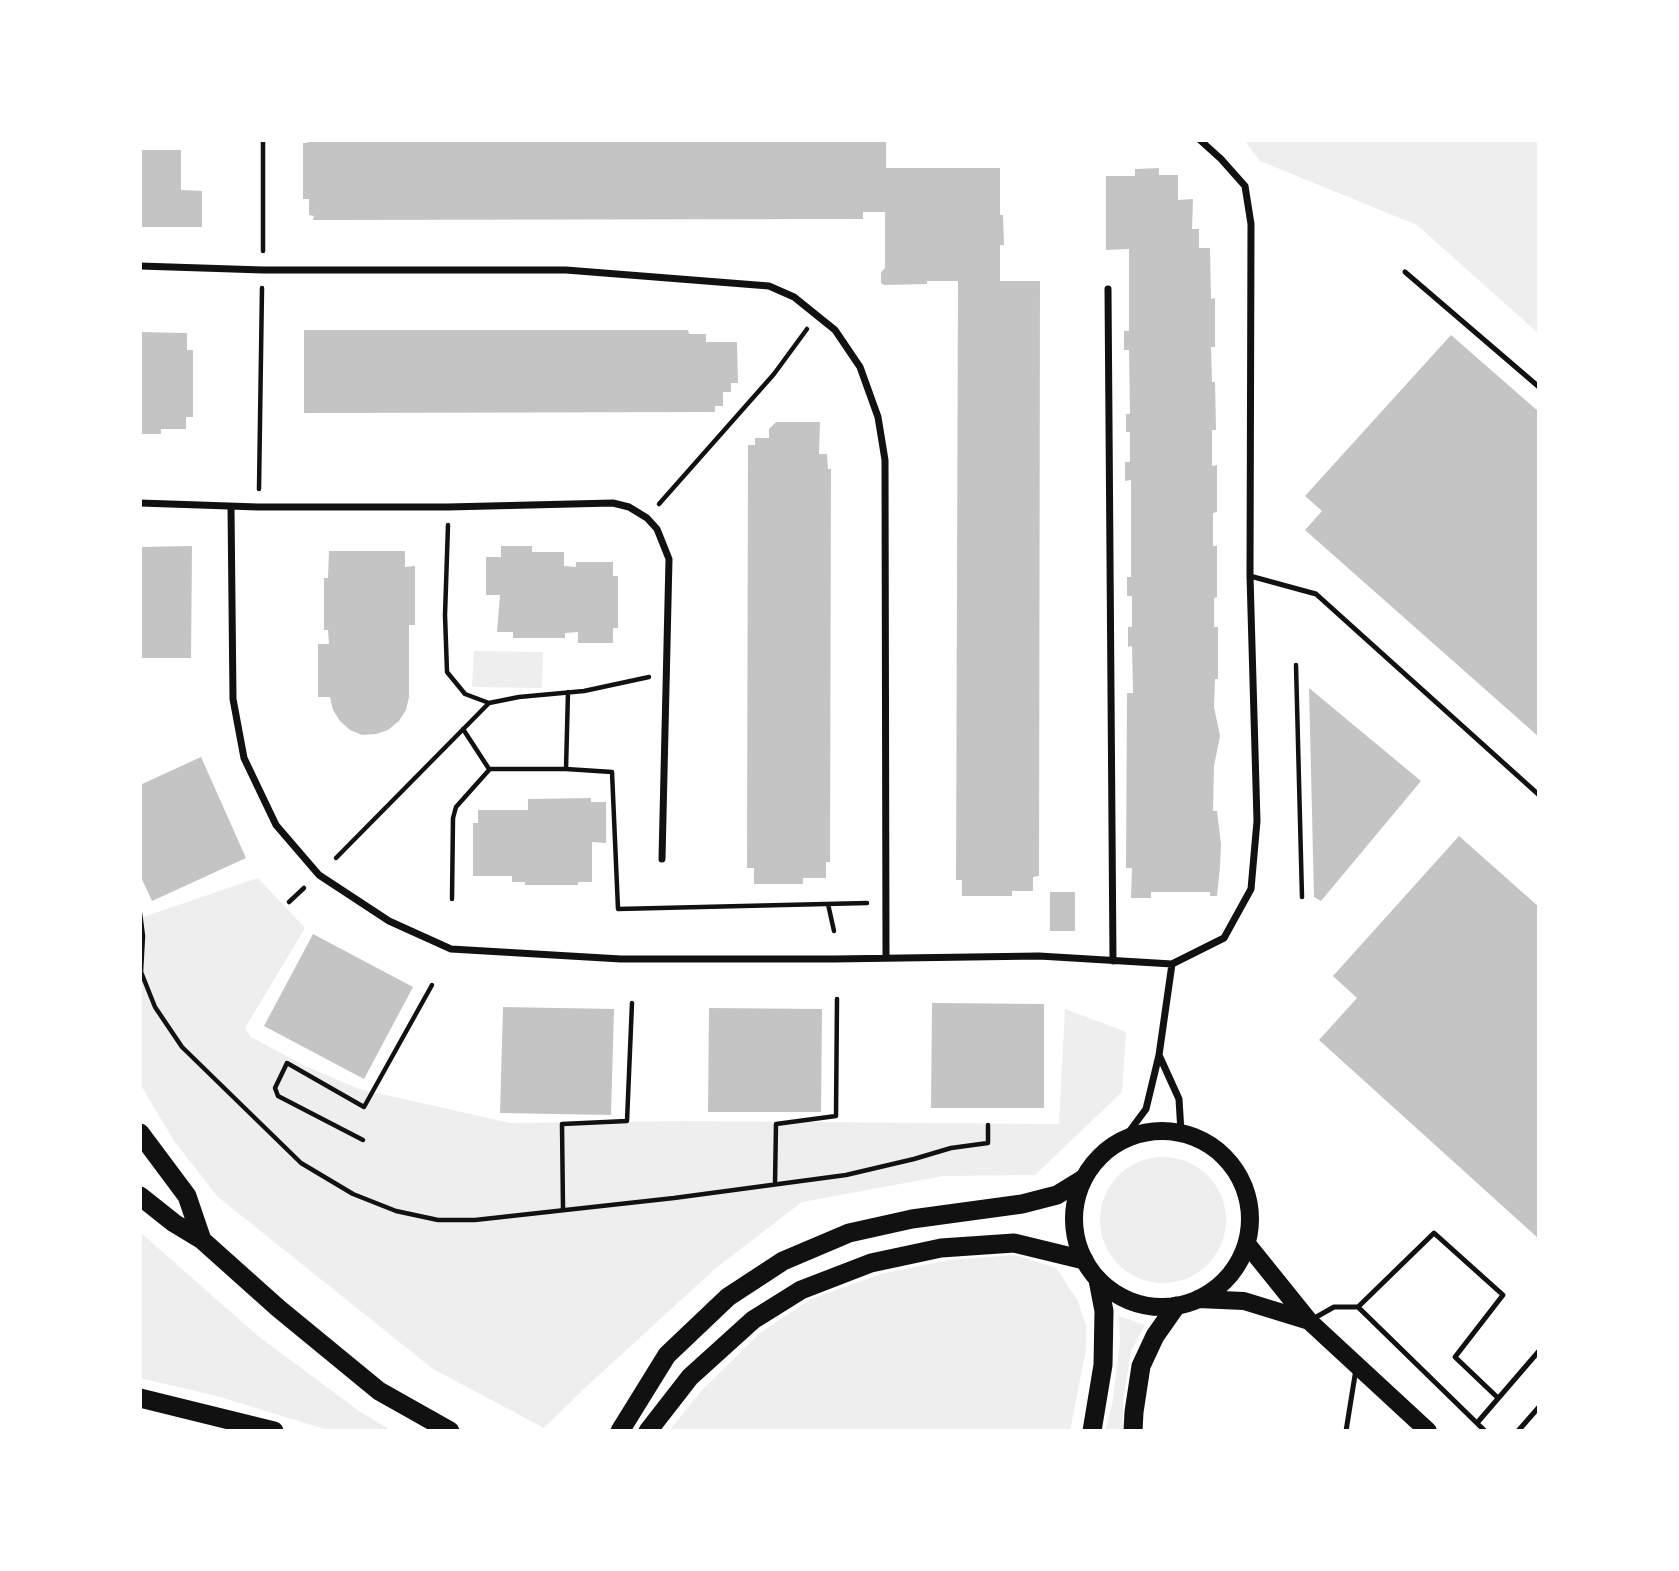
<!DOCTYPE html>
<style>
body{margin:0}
#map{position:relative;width:1679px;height:1571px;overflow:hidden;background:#fff;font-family:"Golos Text",sans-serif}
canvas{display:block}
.frame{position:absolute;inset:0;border:142px solid #fff;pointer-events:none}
</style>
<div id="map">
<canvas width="1679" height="1571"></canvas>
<div class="frame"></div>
</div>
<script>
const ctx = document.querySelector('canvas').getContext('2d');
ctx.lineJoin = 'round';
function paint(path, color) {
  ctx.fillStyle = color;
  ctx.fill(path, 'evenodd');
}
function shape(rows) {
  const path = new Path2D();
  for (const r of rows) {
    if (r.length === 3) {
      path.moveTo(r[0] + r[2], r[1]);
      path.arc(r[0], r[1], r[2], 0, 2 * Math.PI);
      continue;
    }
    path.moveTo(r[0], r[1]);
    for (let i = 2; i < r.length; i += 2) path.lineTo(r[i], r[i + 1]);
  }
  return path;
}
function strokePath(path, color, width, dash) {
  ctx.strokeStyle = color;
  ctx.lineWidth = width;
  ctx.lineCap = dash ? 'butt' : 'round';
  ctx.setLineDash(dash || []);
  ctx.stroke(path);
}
const green = shape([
 [1244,140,1539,140,1539,334,1417,225,1260,161],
 [474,651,543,652,542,688,472,687],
 [258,878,305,928,245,1028,251,1037,305,1066,359,1089,510,1123,682,1121,1059,1124,1065,1009,1126,1032,1122,1092,1035,1175,943,1176,802,1202,716,1268,587,1386,544,1428,433,1369,218,1197,174,1141,140,1084,140,913,143,917],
 [1163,1220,63],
 [140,1232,258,1336,359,1411,392,1431,331,1431,217,1396,140,1378],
 [1015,1255,1056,1268,1078,1301,1086,1325,1086,1349,1070,1431,669,1431,703,1389,760,1333,809,1300,880,1274,948,1260],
 [1119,1316,1145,1325,1131,1351,1123,1401,1123,1431,1105,1431,1113,1400,1120,1341]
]);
const building = shape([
 [307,140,886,140,886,168,1000,168,1000,215,1003,215,1004,245,1000,245,1000,281,1040,281,1039,876,1033,877,1033,891,1012,891,1012,896,962,896,962,880,956,880,958,281,927,281,927,284,884,285,881,283,881,272,885,268,885,212,863,212,863,219,313,220,314,216,309,215,309,199,303,199,303,143,307,143],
 [140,150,181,150,181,190,202,191,202,227,140,227],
 [1159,168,1159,175,1178,175,1178,200,1193,199,1192,229,1199,229,1199,248,1210,248,1211,299,1215,298,1215,347,1211,347,1212,382,1215,382,1216,430,1212,430,1212,466,1217,465,1217,512,1213,513,1213,546,1217,546,1217,597,1214,598,1214,627,1218,627,1218,679,1215,679,1214,707,1220,736,1214,766,1213,811,1217,811,1221,844,1220,867,1217,896,1210,896,1210,892,1151,892,1151,898,1131,898,1132,868,1126,868,1127,693,1133,693,1132,646,1128,647,1128,627,1132,627,1132,596,1127,596,1127,577,1131,577,1131,480,1125,481,1125,462,1130,462,1130,432,1126,432,1126,414,1130,414,1129,350,1124,350,1124,331,1129,331,1129,249,1106,250,1106,176,1135,176,1135,169],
 [304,330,688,330,689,334,706,334,706,342,737,342,738,383,731,383,731,392,723,392,723,406,715,406,715,412,304,413],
 [140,332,187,333,187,350,193,350,193,417,186,417,186,429,161,429,161,434,140,434],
 [1451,335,1539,412,1539,737,1305,530,1322,511,1305,496],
 [776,422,820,422,819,454,827,454,828,469,831,469,830,862,826,862,826,878,803,878,803,884,754,884,754,868,747,868,748,445,755,445,755,438,769,438,769,429],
 [192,546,191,658,140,658,140,547],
 [501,546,532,546,532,552,564,552,564,566,576,567,576,562,613,562,613,576,618,576,618,628,613,628,613,643,578,643,578,632,565,633,565,638,513,638,513,632,497,632,500,595,486,595,486,557,501,557],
 [329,551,405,551,405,567,415,566,415,625,409,625,409,697,406,710,399,721,388,730,376,734,362,735,350,730,340,721,333,710,330,697,318,697,318,644,329,644,328,630,324,630,324,578,328,578],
 [1309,688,1421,781,1321,901,1314,897],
 [201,757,246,858,152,901,140,875,140,785],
 [591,798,591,802,606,802,606,843,592,842,592,882,578,882,578,885,525,885,525,882,512,882,512,876,473,876,473,823,478,823,478,810,528,810,528,799],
 [1459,836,1539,907,1539,1239,1319,1040,1357,998,1333,976],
 [1050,892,1075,892,1075,931,1050,931],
 [313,934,413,987,364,1079,264,1026],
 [932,1003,1044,1004,1044,1108,931,1108],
 [503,1007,614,1009,611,1115,500,1113],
 [709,1008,822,1009,821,1112,708,1112]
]);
const path = shape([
 [263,251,263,140],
 [259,489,262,288],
 [659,504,774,374,807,329],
 [448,525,445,615,447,672,465,694,489,703],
 [1296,665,1302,897],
 [463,729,489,769],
 [489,769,566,769,612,772,618,909,867,903],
 [566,769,568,692],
 [336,858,489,703,519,697,584,691,649,677],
 [452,899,453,818,456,807,489,770],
 [289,902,304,888],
 [828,904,834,931],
 [140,913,143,936,141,972,155,1007,182,1047,301,1163,353,1194,396,1211,438,1220,475,1220,674,1198,846,1175,914,1159,951,1148,988,1143,988,1125],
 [363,1140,278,1096,275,1088,287,1063,364,1107,432,985],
 [775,1184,776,1124,836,1116,837,999],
 [563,1209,562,1124,627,1121,632,1003]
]);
const service = shape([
 [1405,272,1539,387],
 [1250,576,1316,594,1539,795],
 [1358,1307,1434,1233,1503,1295,1455,1357,1498,1398],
 [1311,1320,1334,1307,1358,1307,1485,1431],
 [1477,1423,1539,1351],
 [1346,1431,1356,1369],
 [1518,1431,1539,1407]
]);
const minor = shape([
 [140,266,263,270,566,270,769,286,794,297,835,330,860,367,878,417,885,460,886,958],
 [1108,289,1113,961],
 [140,503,258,507,448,507,613,503,629,507,647,518,657,529,669,559,662,859],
 [231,507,233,699,244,758,276,825,319,875,389,921,451,949,621,959,834,959,1039,956,1172,964],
 [1172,964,1224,938,1251,889,1257,821,1250,576,1251,224,1245,186,1221,159,1200,140],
 [1159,1055,1179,1099,1181,1132],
 [1123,1140,1146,1109,1159,1055,1172,964]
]);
const primary = shape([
 [1162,1219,88],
 [1247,1244,1309,1321,1428,1431],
 [1198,1299,1244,1301,1309,1321]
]);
const trunk = shape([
 [140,1133,187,1196,202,1240],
 [140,1196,174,1223,202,1240,278,1308,379,1391,450,1431],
 [140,1398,274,1431],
 [620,1431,667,1355,728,1297,783,1261,849,1233,912,1219,1022,1204,1057,1195,1083,1179],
 [648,1431,690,1377,753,1320,801,1290,871,1263,941,1248,1014,1243,1084,1260],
 [1092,1431,1103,1365,1104,1311,1098,1280],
 [1133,1431,1134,1412,1141,1366,1155,1336,1176,1306]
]);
paint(green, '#eee');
paint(building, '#c4c4c4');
strokePath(path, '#111', 4.5);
strokePath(service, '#111', 5);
strokePath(minor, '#111', 7);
strokePath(primary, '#111', 18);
strokePath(trunk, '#111', 19);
</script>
